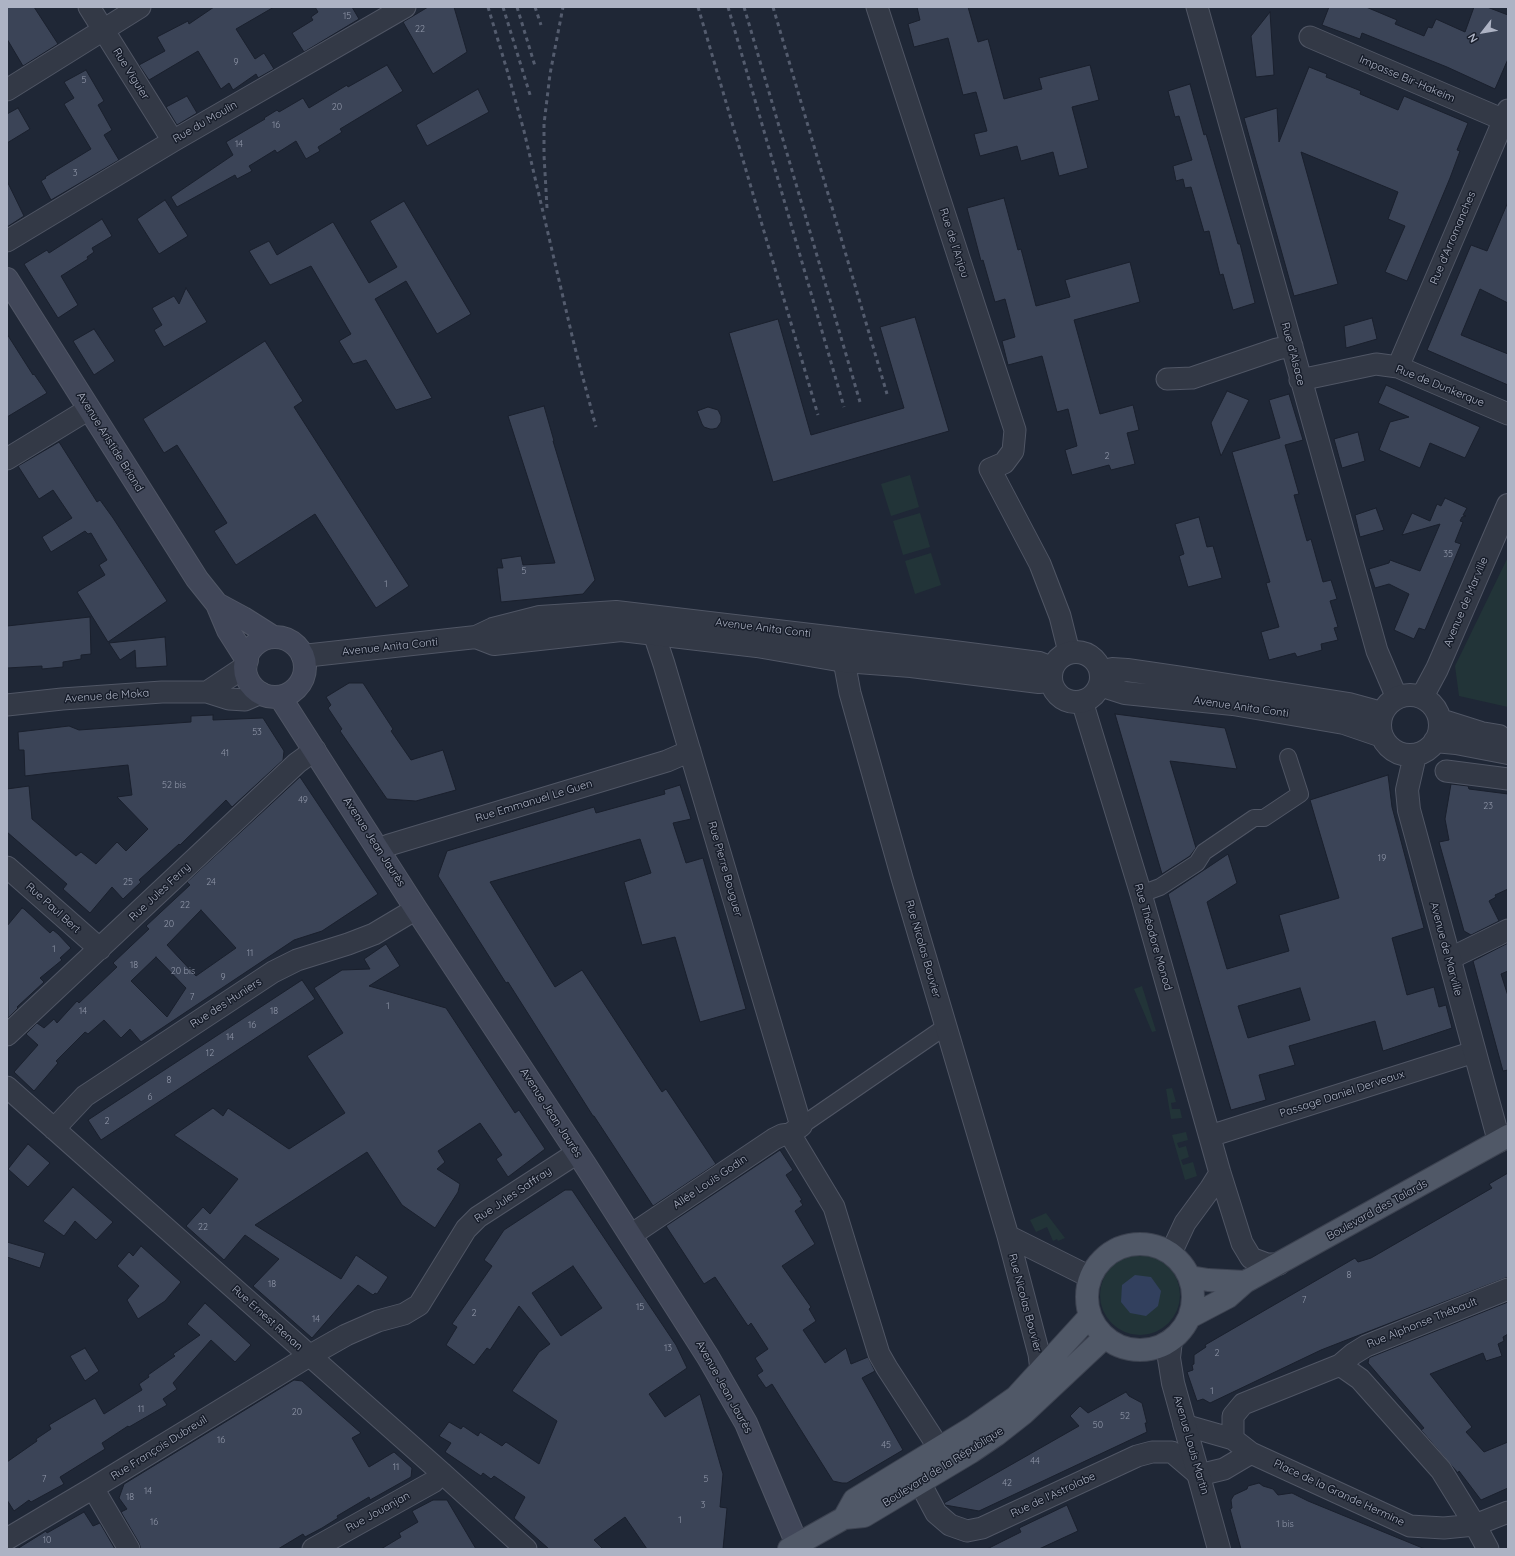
<!DOCTYPE html>
<meta charset="utf-8">
<style>
body{margin:0}
#map{position:relative;width:1515px;height:1556px;overflow:hidden;background:#1f2736;font-family:Quicksand,sans-serif}
canvas{display:block}
.frame{position:absolute;inset:0;border:8px solid #adb3c4;pointer-events:none}
.north{position:absolute;left:1463px;top:12px;width:40px;height:40px;-webkit-text-stroke:3px #181e2b;paint-order:stroke;rotate:239deg;font-size:11px;font-weight:700;line-height:16px;text-align:center;color:#adb3c4}
.north::after{content:'';display:block;margin:auto;width:14px;height:18px;background:#adb3c4;clip-path:polygon(50% 0,100% 100%,50% 72%,0 100%)}
</style>
<div id="map">
<canvas width="1515" height="1556"></canvas>
<div class="frame"></div>
<div class="north">N</div>
</div>
<script>
const ctx = document.querySelector('canvas').getContext('2d');
ctx.lineJoin = 'round';
function paint(path, color) {
  ctx.fillStyle = color;
  ctx.fill(path, 'evenodd');
}
function shape(rows) {
  const path = new Path2D();
  for (const r of rows) {
    if (r.length === 3) {
      path.moveTo(r[0] + r[2], r[1]);
      path.arc(r[0], r[1], r[2], 0, 2 * Math.PI);
      continue;
    }
    path.moveTo(r[0], r[1]);
    for (let i = 2; i < r.length; i += 2) path.lineTo(r[i], r[i + 1]);
  }
  return path;
}
function strokePath(path, color, width, dash) {
  ctx.strokeStyle = color;
  ctx.lineWidth = width;
  ctx.lineCap = dash ? 'butt' : 'round';
  ctx.setLineDash(dash || []);
  ctx.stroke(path);
}
function write(font, color, halo, rows, align = 'center') {
  ctx.font = font + ' Quicksand,sans-serif';
  ctx.lineWidth = 3;
  ctx.setLineDash([]);
  ctx.textBaseline = 'middle';
  ctx.strokeStyle = halo;
  ctx.fillStyle = color;
  for (const [text, x, y, turn = 0] of rows) {
    ctx.save();
    ctx.translate(x, y);
    ctx.rotate((+turn || 0) * Math.PI / 180);
    ctx.textAlign = isNaN(turn) ? turn : align;
    if (halo) ctx.strokeText(text, 0, 0);
    ctx.fillText(text, 0, 0);
    ctx.restore();
  }
}
const green = shape([
 [910,475,919,507,891,516,881,484],
 [920,513,930,547,903,555,893,521],
 [931,553,941,585,915,594,905,561],
 [1508,557,1508,707,1459,696,1455,666],
 [1142,986,1156,1031,1152,1032,1134,989],
 [1172,1088,1176,1102,1171,1103,1172,1109,1180,1109,1182,1118,1171,1119,1166,1089],
 [1186,1132,1188,1140,1177,1143,1179,1148,1186,1146,1189,1157,1181,1160,1183,1165,1193,1162,1197,1176,1185,1180,1172,1135],
 [1046,1213,1055,1225,1065,1238,1058,1241,1057,1239,1053,1241,1047,1227,1036,1232,1030,1220],
 [1140,1295,40]
]);
const water = shape([
 [1135,1275,1151,1277,1161,1291,1158,1306,1146,1316,1130,1313,1121,1302,1122,1285]
]);
const building = shape([
 [7,7,34,7,58,44,23,66,7,39,7,7],
 [214,7,274,7,236,29,255,59,264,53,274,69,258,78,256,74,233,90,229,83,221,89,198,51,149,80,139,65,165,51,157,37,188,21,189,24,214,7],
 [315,7,352,7,359,19,304,52,292,33,313,20,311,17,318,12,315,7],
 [428,7,454,7,467,52,433,74,403,22,428,7],
 [917,7,968,7,978,42,988,39,1004,99,1042,89,1039,78,1090,65,1099,100,1072,107,1088,168,1059,176,1053,152,1021,161,1017,146,980,156,974,134,987,131,976,92,963,95,948,38,914,47,908,24,920,20,917,7],
 [1329,7,1366,7,1397,20,1395,24,1424,36,1428,27,1432,28,1436,19,1465,32,1474,7,1487,7,1508,15,1508,59,1495,89,1447,67,1362,33,1360,39,1322,25,1329,7],
 [1270,12,1274,75,1256,77,1251,36,1270,12],
 [387,65,403,91,340,129,342,132,318,147,320,151,306,159,296,141,277,153,275,150,249,166,252,171,237,179,235,175,177,207,171,197,233,155,226,142,265,119,264,118,277,110,279,112,303,98,309,108,347,85,348,87,387,65],
 [1309,67,1327,74,1326,77,1361,91,1360,94,1398,110,1404,96,1468,123,1457,150,1460,151,1450,178,1407,281,1385,272,1405,226,1388,219,1398,192,1301,152,1338,284,1294,296,1244,118,1277,108,1279,142,1309,67],
 [86,70,104,101,98,105,112,130,104,135,119,160,51,200,41,181,46,178,45,177,91,149,64,104,74,98,64,82,86,70],
 [1190,84,1204,135,1206,134,1238,244,1240,244,1255,303,1233,310,1223,274,1220,275,1209,231,1204,232,1191,187,1185,188,1183,179,1176,181,1173,166,1192,160,1179,116,1175,117,1168,91,1190,84],
 [478,89,489,112,427,146,416,125,478,89],
 [187,96,197,113,177,125,166,107,187,96],
 [18,108,30,129,7,143,7,114,18,108],
 [7,181,24,216,7,227,7,181],
 [1004,198,1018,250,1021,249,1036,306,1070,297,1065,280,1130,262,1140,302,1074,320,1100,414,1133,405,1139,430,1127,433,1135,464,1111,470,1109,465,1072,475,1065,450,1077,446,1068,409,1057,412,1042,356,1008,365,1002,341,1015,337,1005,299,995,302,983,260,981,261,967,208,1004,198],
 [165,200,188,236,159,254,137,219,165,200],
 [404,201,471,314,437,334,406,281,375,299,432,398,396,410,366,360,353,364,339,341,351,334,311,266,270,285,249,251,269,241,277,255,333,222,369,283,397,267,370,221,404,201],
 [1508,202,1508,303,1480,289,1461,335,1508,354,1508,385,1427,350,1471,245,1487,251,1508,202],
 [102,219,112,236,92,248,94,252,87,257,88,259,61,276,78,305,58,318,24,264,47,250,49,253,102,219],
 [186,288,207,322,164,347,154,330,162,325,152,308,174,296,179,304,186,288],
 [915,317,949,431,773,482,729,333,778,319,811,435,904,408,880,327,915,317],
 [1372,318,1377,339,1346,348,1344,326,1372,318],
 [94,329,115,361,94,375,73,341,94,329],
 [7,334,33,375,34,374,47,393,7,417,7,334],
 [265,341,303,401,294,407,409,586,376,608,315,514,236,565,214,531,227,523,177,445,164,453,143,419,265,341],
 [1386,385,1480,427,1465,458,1430,443,1420,468,1379,450,1390,422,1409,417,1378,403,1386,385],
 [1227,391,1249,400,1221,456,1211,423,1227,391],
 [1289,394,1303,440,1285,445,1299,494,1294,495,1307,541,1311,539,1323,582,1331,580,1337,599,1330,601,1338,627,1334,628,1338,640,1321,644,1322,650,1297,657,1295,653,1269,660,1261,632,1279,627,1266,583,1270,582,1232,452,1280,438,1269,400,1289,394],
 [544,406,554,441,553,441,595,580,583,594,501,602,497,568,503,568,501,559,521,556,523,565,555,563,508,416,544,406],
 [708,407,718,410,721,416,721,422,717,428,713,429,710,429,704,427,702,424,697,411,708,407],
 [1358,432,1365,461,1342,468,1334,439,1358,432],
 [59,442,97,502,100,500,113,518,167,601,108,642,77,592,105,575,99,565,107,560,91,533,88,534,85,531,51,552,42,537,72,518,53,490,39,499,18,466,59,442],
 [1445,498,1467,508,1463,515,1466,516,1462,517,1460,521,1463,522,1455,542,1461,544,1425,630,1419,628,1414,639,1394,630,1409,594,1389,584,1375,588,1369,569,1389,563,1390,560,1420,571,1440,524,1402,535,1412,513,1430,521,1437,504,1441,506,1445,498],
 [1376,508,1384,530,1360,537,1355,515,1376,508],
 [1199,517,1207,547,1213,546,1222,578,1188,587,1179,556,1184,554,1175,524,1199,517],
 [90,617,91,654,81,655,81,659,63,662,63,667,42,669,42,666,7,668,7,626,90,617],
 [165,637,167,666,136,668,135,650,120,660,109,643,165,637],
 [349,683,363,683,393,729,391,731,411,760,443,750,456,790,416,801,387,799,340,731,342,729,328,708,331,705,326,697,349,683],
 [1115,714,1225,728,1237,769,1170,761,1196,848,1190,856,1162,874,1115,714],
 [213,715,213,720,263,718,284,751,283,760,232,807,226,800,180,845,179,844,139,880,141,882,123,899,112,887,90,913,63,889,67,884,7,832,7,789,29,786,32,819,76,856,81,852,96,864,117,842,126,851,148,829,117,797,132,795,128,765,50,773,25,776,24,750,19,750,18,732,69,726,79,730,191,722,191,716,213,715],
 [1388,775,1392,807,1424,928,1392,938,1407,995,1434,987,1439,1007,1446,1005,1452,1028,1383,1051,1375,1021,1289,1046,1295,1065,1259,1075,1266,1100,1231,1110,1168,894,1228,854,1237,883,1207,902,1227,969,1289,951,1279,915,1339,898,1310,800,1388,775],
 [1300,988,1310,1020,1248,1038,1238,1006,1300,988],
 [300,777,378,894,322,931,294,940,141,1042,130,1029,121,1038,104,1020,88,1034,85,1032,56,1061,58,1063,34,1091,14,1072,38,1045,26,1034,37,1023,44,1028,54,1019,57,1023,77,1001,79,1003,117,967,113,963,149,929,146,926,190,885,187,882,300,777],
 [201,910,236,948,196,976,167,945,201,910],
 [156,957,186,988,167,1017,131,981,156,957],
 [1451,784,1468,786,1469,789,1508,794,1508,889,1495,895,1496,897,1489,901,1499,921,1471,935,1464,931,1439,842,1449,840,1445,819,1451,784],
 [680,785,691,819,673,823,686,863,703,858,746,1009,700,1022,675,937,642,945,624,882,651,873,640,839,490,882,555,987,582,970,662,1092,666,1089,716,1164,653,1206,594,1116,593,1116,508,982,506,983,438,876,447,851,594,807,596,813,665,794,664,790,680,785],
 [22,908,24,909,50,933,53,930,58,934,71,948,60,958,62,960,40,978,44,982,17,1007,18,1008,8,1018,7,926,22,908],
 [1508,943,1508,971,1501,974,1508,996,1508,1070,1503,1071,1473,961,1508,943],
 [386,944,400,966,369,986,446,1008,515,1113,519,1110,545,1149,508,1177,496,1159,502,1155,480,1123,438,1151,445,1162,437,1169,460,1184,458,1192,435,1228,402,1205,367,1152,255,1225,341,1279,356,1255,388,1277,377,1294,375,1293,373,1295,358,1285,312,1338,253,1286,279,1259,245,1235,224,1260,186,1226,203,1207,210,1214,238,1179,174,1135,213,1108,223,1116,228,1108,289,1149,345,1113,307,1056,343,1033,314,988,342,970,370,969,364,959,386,944],
 [302,980,315,999,101,1140,88,1120,302,980],
 [28,1144,50,1163,28,1187,8,1169,28,1144],
 [780,1150,793,1170,786,1175,802,1200,800,1201,803,1205,795,1211,815,1244,782,1266,811,1307,809,1309,816,1321,803,1330,825,1363,846,1348,851,1364,868,1357,875,1371,862,1378,903,1450,847,1483,842,1483,833,1481,772,1384,766,1388,757,1375,763,1371,755,1358,768,1349,751,1323,748,1326,715,1277,704,1284,666,1226,780,1150],
 [1508,1173,1508,1277,1321,1350,1210,1403,1203,1399,1197,1401,1187,1372,1193,1370,1192,1365,1194,1364,1194,1355,1206,1347,1205,1345,1355,1258,1358,1262,1371,1258,1492,1188,1489,1184,1508,1173],
 [73,1187,113,1222,96,1240,75,1221,64,1236,43,1221,73,1187],
 [565,1190,572,1190,676,1345,687,1368,649,1394,665,1417,700,1394,723,1474,720,1507,727,1508,723,1549,647,1549,625,1517,594,1540,603,1549,549,1549,514,1518,525,1497,494,1476,491,1479,483,1473,481,1476,445,1452,451,1443,439,1436,449,1422,461,1429,463,1426,478,1436,480,1432,502,1446,506,1442,539,1464,557,1421,512,1391,539,1352,550,1344,519,1306,490,1350,487,1348,474,1365,446,1345,457,1327,452,1324,492,1266,484,1260,504,1230,565,1190],
 [573,1266,602,1308,561,1336,532,1293,573,1266],
 [7,1242,45,1253,40,1268,7,1257,7,1242],
 [141,1246,181,1282,165,1301,138,1319,127,1300,139,1286,117,1266,129,1252,133,1256,141,1246],
 [1508,1302,1508,1334,1503,1337,1504,1341,1498,1344,1502,1356,1486,1361,1483,1353,1430,1374,1472,1427,1466,1432,1484,1452,1508,1442,1508,1488,1481,1500,1459,1471,1458,1473,1421,1430,1424,1428,1368,1363,1369,1358,1371,1357,1508,1302],
 [205,1303,251,1345,235,1362,211,1340,173,1383,177,1389,163,1399,167,1405,129,1427,128,1426,102,1443,105,1449,60,1477,64,1484,31,1502,29,1500,14,1511,7,1500,7,1462,37,1441,36,1439,51,1429,49,1425,95,1398,104,1414,142,1390,139,1384,149,1377,148,1375,175,1356,173,1354,200,1335,187,1324,205,1303],
 [85,1348,99,1371,85,1381,70,1356,85,1348],
 [294,1380,302,1381,361,1433,352,1438,369,1467,394,1452,412,1468,411,1477,370,1500,369,1497,337,1516,338,1518,322,1528,305,1537,303,1534,278,1549,141,1549,139,1543,121,1512,127,1509,119,1498,124,1484,294,1380],
 [1126,1392,1129,1396,1142,1403,1147,1423,1145,1423,1147,1432,979,1511,945,1505,944,1503,1079,1426,1070,1416,1080,1406,1088,1413,1126,1392],
 [1259,1483,1263,1486,1273,1489,1278,1495,1292,1493,1308,1501,1425,1549,1241,1549,1230,1509,1232,1508,1231,1500,1234,1495,1247,1489,1248,1486,1259,1483],
 [433,1500,447,1500,476,1549,381,1549,401,1537,399,1533,418,1522,412,1511,433,1500],
 [1067,1505,1078,1531,1039,1549,987,1549,1021,1532,1019,1528,1067,1505],
 [84,1512,93,1526,100,1523,115,1549,17,1549,46,1531,47,1533,84,1512]
]);
const pedestrian = shape([
 [1141,894,1160,887,1197,863,1204,852,1254,818,1264,818,1300,794,1288,757],
 [801,1126,945,1027]
]);
const minor = shape([
 [89,7,173,141],
 [877,7,1015,430,1013,451,1004,463,990,469,1040,564,1060,616,1069,652],
 [1197,7,1377,651,1397,698],
 [1310,37,1504,120],
 [7,90,140,7],
 [7,241,173,141,405,7],
 [1398,367,1508,110],
 [1167,379,1192,378,1277,349,1292,346],
 [1300,380,1376,364,1398,367,1508,414],
 [7,459,89,409],
 [645,620,654,634,664,664,801,1126,790,1134],
 [844,661,850,693,902,878,1008,1236,1090,1277],
 [207,692,246,666],
 [1082,701,1141,894,1220,1173,1242,1243,1251,1258,1267,1264,1279,1264],
 [7,705,62,699,162,692,207,692,229,699,245,700,261,693],
 [1446,771,1508,779],
 [378,850,389,845,667,761,690,751],
 [7,867,100,949],
 [1449,959,1508,930],
 [7,1035,297,763,315,750],
 [7,1087,442,1473,526,1549],
 [54,1129,85,1096,273,972,297,960,348,944,374,934,416,909],
 [790,1134,834,1207,879,1354,887,1368,939,1448],
 [1210,1136,1474,1052],
 [631,1235,774,1139,782,1135,790,1134],
 [1008,1236,1039,1354,1041,1370],
 [1171,1253,1185,1223,1210,1189,1220,1173],
 [1340,1365,1353,1354,1366,1346,1508,1289],
 [1184,1425,1233,1439,1251,1453,1410,1526,1444,1528,1475,1525,1508,1512],
 [1233,1439,1233,1416,1243,1404,1340,1365,1360,1379,1441,1470,1475,1525,1488,1549],
 [920,1483,936,1513,950,1525,967,1531,982,1528,1137,1456,1152,1452,1172,1452,1199,1475,1224,1469,1251,1453],
 [93,1488,129,1549],
 [7,1539,93,1488,309,1356,346,1335,378,1321,404,1314,419,1305,466,1229,478,1217,577,1153],
 [313,1549,433,1482,442,1473]
]);
const tertiary = shape([
 [476,637,494,644,621,630,757,646,844,661,911,666,1039,682,1051,681],
 [1076,677,25],
 [303,656,476,637,493,629,540,617,616,612,946,651,1039,663,1052,668],
 [1101,672,1112,669,1127,670,1182,678,1349,704,1382,713],
 [1100,685,1125,693,1233,704,1344,723,1382,736],
 [1410,725,30],
 [1422,697,1437,669,1508,505],
 [1440,720,1481,733,1499,736],
 [1435,741,1456,743,1508,753],
 [1415,755,1407,790,1409,810,1499,1141],
 [1171,1340,1169,1358,1173,1383,1219,1549]
]);
const secondary = shape([
 [7,279,197,579,217,604,228,630,247,660],
 [217,604,243,618,273,637],
 [275,667,30],
 [280,697,416,909,586,1166,708,1357,746,1423,797,1544]
]);
const primary = shape([
 [1140,1297,53],
 [1190,1277,1208,1280,1245,1282],
 [1190,1317,1228,1297,1245,1282,1508,1136],
 [844,1518,854,1500,972,1428,1016,1397,1090,1316],
 [789,1549,844,1518,864,1516,971,1452,996,1435,1024,1413,1105,1337]
]);
const rail = shape([
 [488,7,507,70,524,131,574,344,596,427],
 [503,7,531,98],
 [517,7,535,66],
 [535,7,541,25],
 [698,7,818,415],
 [728,7,844,407],
 [744,7,860,402],
 [773,7,887,394],
 [547,208,544,155,544,124,550,74,563,7]
]);
const numberNames = [
 ["15",347,16],
 ["22",420,29],
 ["9",236,62],
 ["5",84,80],
 ["20",337,107],
 ["16",276,125],
 ["14",239,144],
 ["3",75,173],
 ["2",1107,456],
 ["35",1448,554],
 ["5",524,571],
 ["1",386,584],
 ["53",257,732],
 ["41",225,753],
 ["52 bis",174,785],
 ["49",303,800],
 ["23",1488,806],
 ["19",1382,858],
 ["25",128,882],
 ["24",211,882],
 ["22",185,905],
 ["20",169,924],
 ["1",54,949],
 ["11",250,953],
 ["18",134,965],
 ["20 bis",183,971],
 ["9",223,977],
 ["7",192,997],
 ["1",388,1006],
 ["14",83,1011],
 ["18",274,1011],
 ["16",252,1025],
 ["14",230,1037],
 ["12",210,1053],
 ["8",169,1080],
 ["6",150,1097],
 ["2",107,1121],
 ["22",203,1227],
 ["8",1349,1275],
 ["18",272,1284],
 ["7",1304,1300],
 ["15",640,1307],
 ["2",474,1313],
 ["14",316,1319],
 ["13",668,1348],
 ["2",1217,1353],
 ["1",1212,1391],
 ["11",141,1409],
 ["20",297,1412],
 ["52",1125,1416],
 ["50",1098,1425],
 ["16",221,1440],
 ["45",886,1445],
 ["44",1035,1461],
 ["11",396,1467],
 ["7",44,1479],
 ["5",706,1479],
 ["42",1007,1483],
 ["14",148,1491],
 ["18",130,1497],
 ["3",703,1505],
 ["1",680,1520],
 ["16",154,1522],
 ["1 bis",1285,1524],
 ["10",47,1540]
];
const streetNames = [
 ["Rue Viguier",131,74,58],
 ["Impasse Bir-Hakeim",1407,79,23],
 ["Rue du Moulin",205,122,-30],
 ["Rue d'Arromanches",1453,238,-67],
 ["Rue de l'Anjou",954,243,72],
 ["Rue d'Alsace",1293,354,75],
 ["Rue de Dunkerque",1440,386,22],
 ["Avenue Aristide Briand",110,442,58],
 ["Avenue de Marville",1466,602,-67],
 ["Avenue Anita Conti",763,628,7],
 ["Avenue Anita Conti",390,647,-6],
 ["Avenue de Moka",107,696,-4],
 ["Avenue Anita Conti",1241,707,8],
 ["Rue Emmanuel Le Guen",534,801,-17],
 ["Avenue Jean Jaurès",374,842,57],
 ["Rue Pierre Bouguer",725,869,74],
 ["Rue Jules Ferry",160,892,-43],
 ["Rue Paul Bert",53,908,42],
 ["Rue Théodore Monod",1153,937,74],
 ["Rue Nicolas Bouvier",923,949,74],
 ["Avenue de Marville",1446,949,75],
 ["Rue des Huniers",226,1003,-33],
 ["Passage Daniel Derveaux",1342,1094,-18],
 ["Avenue Jean Jaurès",551,1113,57],
 ["Allée Louis Godin",710,1182,-34],
 ["Rue Jules Saffray",513,1195,-34],
 ["Boulevard des Talards",1377,1210,-29],
 ["Rue Nicolas Bouvier",1025,1303,75],
 ["Rue Ernest Renan",267,1318,42],
 ["Rue Alphonse Thébault",1422,1323,-22],
 ["Avenue Jean Jaurès",724,1387,61],
 ["Avenue Louis Martin",1191,1445,74],
 ["Rue François Dubreuil",159,1448,-32],
 ["Boulevard de la République",943,1467,-32],
 ["Place de la Grande Hermine",1339,1493,25],
 ["Rue de l'Astrolabe",1053,1495,-25],
 ["Rue Jouanjan",378,1512,-29]
];
paint(green, '#223438');
paint(water, '#32405e');
paint(building, '#3b4457');
strokePath(building, '#1a202d', 1);
strokePath(pedestrian, '#505665', 18);
strokePath(minor, '#505665', 23);
strokePath(tertiary, '#505665', 24);
strokePath(secondary, '#505665', 24);
strokePath(primary, '#3c4250', 24);
strokePath(pedestrian, '#333946', 16);
strokePath(minor, '#333946', 21);
strokePath(tertiary, '#333946', 22);
strokePath(secondary, '#414759', 22);
strokePath(primary, '#505867', 22);
strokePath(rail, '#545c6e', 3, [4, 4]);
write('9px', '#9097a9', null, numberNames);
write('11px', '#adb3c4', '#181e2b', streetNames);
</script>
